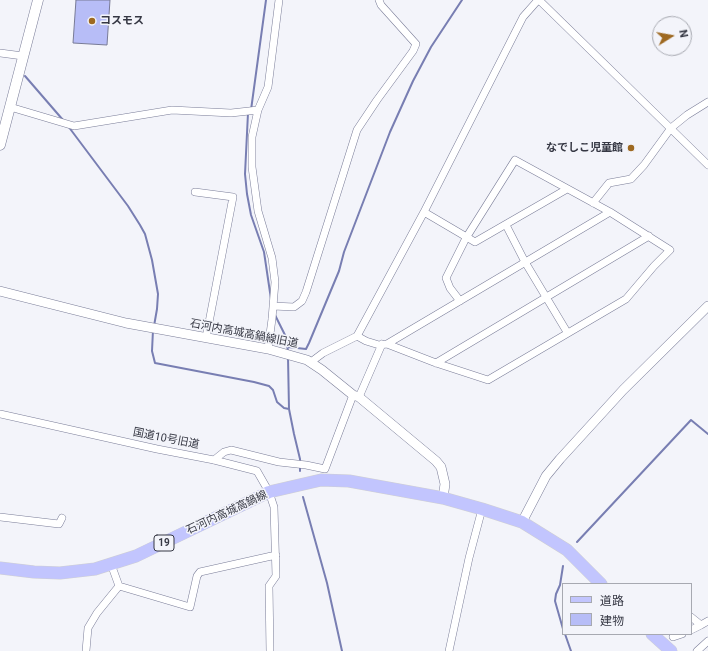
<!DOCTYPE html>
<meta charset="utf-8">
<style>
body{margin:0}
#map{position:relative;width:708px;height:651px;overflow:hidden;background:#f3f4fa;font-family:Roboto,"Noto Sans JP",sans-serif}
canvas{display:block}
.legend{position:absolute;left:562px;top:583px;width:130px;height:52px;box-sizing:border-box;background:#f3f4fa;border:1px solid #a7a9b1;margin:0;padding:5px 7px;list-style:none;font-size:12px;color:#363844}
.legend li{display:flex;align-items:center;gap:8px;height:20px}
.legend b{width:20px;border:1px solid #a7a9b1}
.north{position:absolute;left:652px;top:16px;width:40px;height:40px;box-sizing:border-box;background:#f3f4fa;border:1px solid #a7a9b1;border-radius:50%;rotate:79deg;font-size:11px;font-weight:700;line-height:16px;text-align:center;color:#363844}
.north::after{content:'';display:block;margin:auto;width:14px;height:18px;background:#9e6921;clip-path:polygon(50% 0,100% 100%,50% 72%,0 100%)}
</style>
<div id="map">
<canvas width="708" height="651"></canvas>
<ul class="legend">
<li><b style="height:5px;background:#c2c5fe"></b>道路</li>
<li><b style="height:11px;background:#b7bdf7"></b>建物</li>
</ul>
<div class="north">N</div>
</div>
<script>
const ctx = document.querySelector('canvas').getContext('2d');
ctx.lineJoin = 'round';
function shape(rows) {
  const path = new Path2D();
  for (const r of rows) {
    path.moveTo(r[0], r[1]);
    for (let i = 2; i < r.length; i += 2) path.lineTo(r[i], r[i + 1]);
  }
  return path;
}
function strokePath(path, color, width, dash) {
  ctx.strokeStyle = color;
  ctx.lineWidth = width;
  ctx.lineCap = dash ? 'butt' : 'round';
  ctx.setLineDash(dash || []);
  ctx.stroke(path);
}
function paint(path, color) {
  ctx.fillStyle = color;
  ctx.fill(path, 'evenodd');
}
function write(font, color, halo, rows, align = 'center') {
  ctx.font = font + ' Roboto,"Noto Sans JP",sans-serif';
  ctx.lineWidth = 3;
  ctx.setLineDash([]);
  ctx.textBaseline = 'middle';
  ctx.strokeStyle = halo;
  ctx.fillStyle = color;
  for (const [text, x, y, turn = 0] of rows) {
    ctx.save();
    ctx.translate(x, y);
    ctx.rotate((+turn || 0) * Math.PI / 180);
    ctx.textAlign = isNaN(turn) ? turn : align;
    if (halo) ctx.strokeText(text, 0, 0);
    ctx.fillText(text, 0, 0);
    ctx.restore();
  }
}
const stream = shape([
 [25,76,63,120],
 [251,110,266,0],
 [248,113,245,174,247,194,251,215,264,252,271,299],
 [68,126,128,206,140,225,145,234,152,260,158,294,157,309,154,326],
 [275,315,286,337,288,352],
 [153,330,152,351,155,363,254,382,269,386,273,390,277,402,284,408,289,409],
 [288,347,306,349,309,343,339,271,344,252,390,132,413,81,431,47,462,0],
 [288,357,289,409,294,434,300,459,300,471],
 [303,497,327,583,342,651],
 [577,542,691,420,708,434],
 [563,566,560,585,556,594,555,601,563,629],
 [565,634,571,651]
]);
const building = shape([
 [76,0,110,0,107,45,73,43,76,0]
]);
const minor = shape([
 [539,0,708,165],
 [0,53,23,56],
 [10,107,74,126,172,110,231,113,258,110],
 [195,192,233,197,206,338],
 [593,203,609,183,631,179,644,165,671,128,687,115,708,102],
 [424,212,475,242,567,189],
 [506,225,525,262,567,332],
 [273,306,294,307,302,301,306,292,357,130,377,100,413,51,416,44,381,5,379,0],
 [357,336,366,341,379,345,387,344,610,212],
 [387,344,436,363,488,380,626,299,654,266,670,250,610,212,515,160,466,238,446,278,450,288,460,301],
 [268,349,272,319,275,282,272,258,258,211,252,167,252,137,258,110,268,87,279,0],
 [311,362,323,353,357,336,424,212,523,17,538,0],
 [436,363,649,236],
 [359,397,382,344],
 [0,414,157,449,214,460,257,471,269,492,274,507,276,576,269,586,270,651],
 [214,460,224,452,231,450,279,462,306,465,325,469,353,395],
 [0,517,59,524,62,518],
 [111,564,119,586],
 [119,586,190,607,197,576,200,572,276,555],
 [691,617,701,625,708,621],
 [691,630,701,625],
 [673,637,682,634],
 [86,651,88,628,97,613,119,586],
 [449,651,469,558,482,509],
 [697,651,708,641]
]);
const tertiary = shape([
 [0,291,126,323,268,349,307,360,322,370,353,395,359,397,436,461,441,467,445,484,443,498],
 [522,522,546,476,560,459,623,390,708,306]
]);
const secondary = shape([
 [0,145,38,0]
]);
const primary = shape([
 [0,568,34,572,60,573,95,569,136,556,269,492,321,480,349,481,443,498,482,509,522,522,567,550,601,584],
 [652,634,671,651]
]);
const markers = [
 [92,21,4,"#9e6921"],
 [631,148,4,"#9e6921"]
];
const shields = [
 [164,543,20]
];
const shieldNames = [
 ["19",164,543]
];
const poiNames = [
 ["コスモス",100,21],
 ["なでしこ児童館",623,148,"right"]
];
const streetNames = [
 ["石河内高城高鍋線旧道",244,334,11],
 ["国道10号旧道",166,439,11],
 ["石河内高城高鍋線",227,513,-25]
];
strokePath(stream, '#787eb2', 2);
paint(building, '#b7bdf7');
strokePath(building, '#787b96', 1);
strokePath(minor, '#7a7d98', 8);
strokePath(tertiary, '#7a7d98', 10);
strokePath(secondary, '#7a7d98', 11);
strokePath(primary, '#cfcfd2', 13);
strokePath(minor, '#fff', 7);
strokePath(tertiary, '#fff', 9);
strokePath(secondary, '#fff', 10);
strokePath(primary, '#c2c5fe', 12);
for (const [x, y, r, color] of markers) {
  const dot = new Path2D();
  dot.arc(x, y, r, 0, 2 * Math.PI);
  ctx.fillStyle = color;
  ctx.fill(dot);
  strokePath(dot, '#f3f4fa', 1.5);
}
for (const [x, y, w] of shields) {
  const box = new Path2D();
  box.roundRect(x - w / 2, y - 8, w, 16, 3);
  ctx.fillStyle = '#f3f4fa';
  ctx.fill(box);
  strokePath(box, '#363844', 1);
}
write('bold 10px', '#363844', null, shieldNames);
write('bold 11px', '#363844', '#f3f4fa', poiNames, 'left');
write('11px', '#363844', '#f3f4fa', streetNames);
</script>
